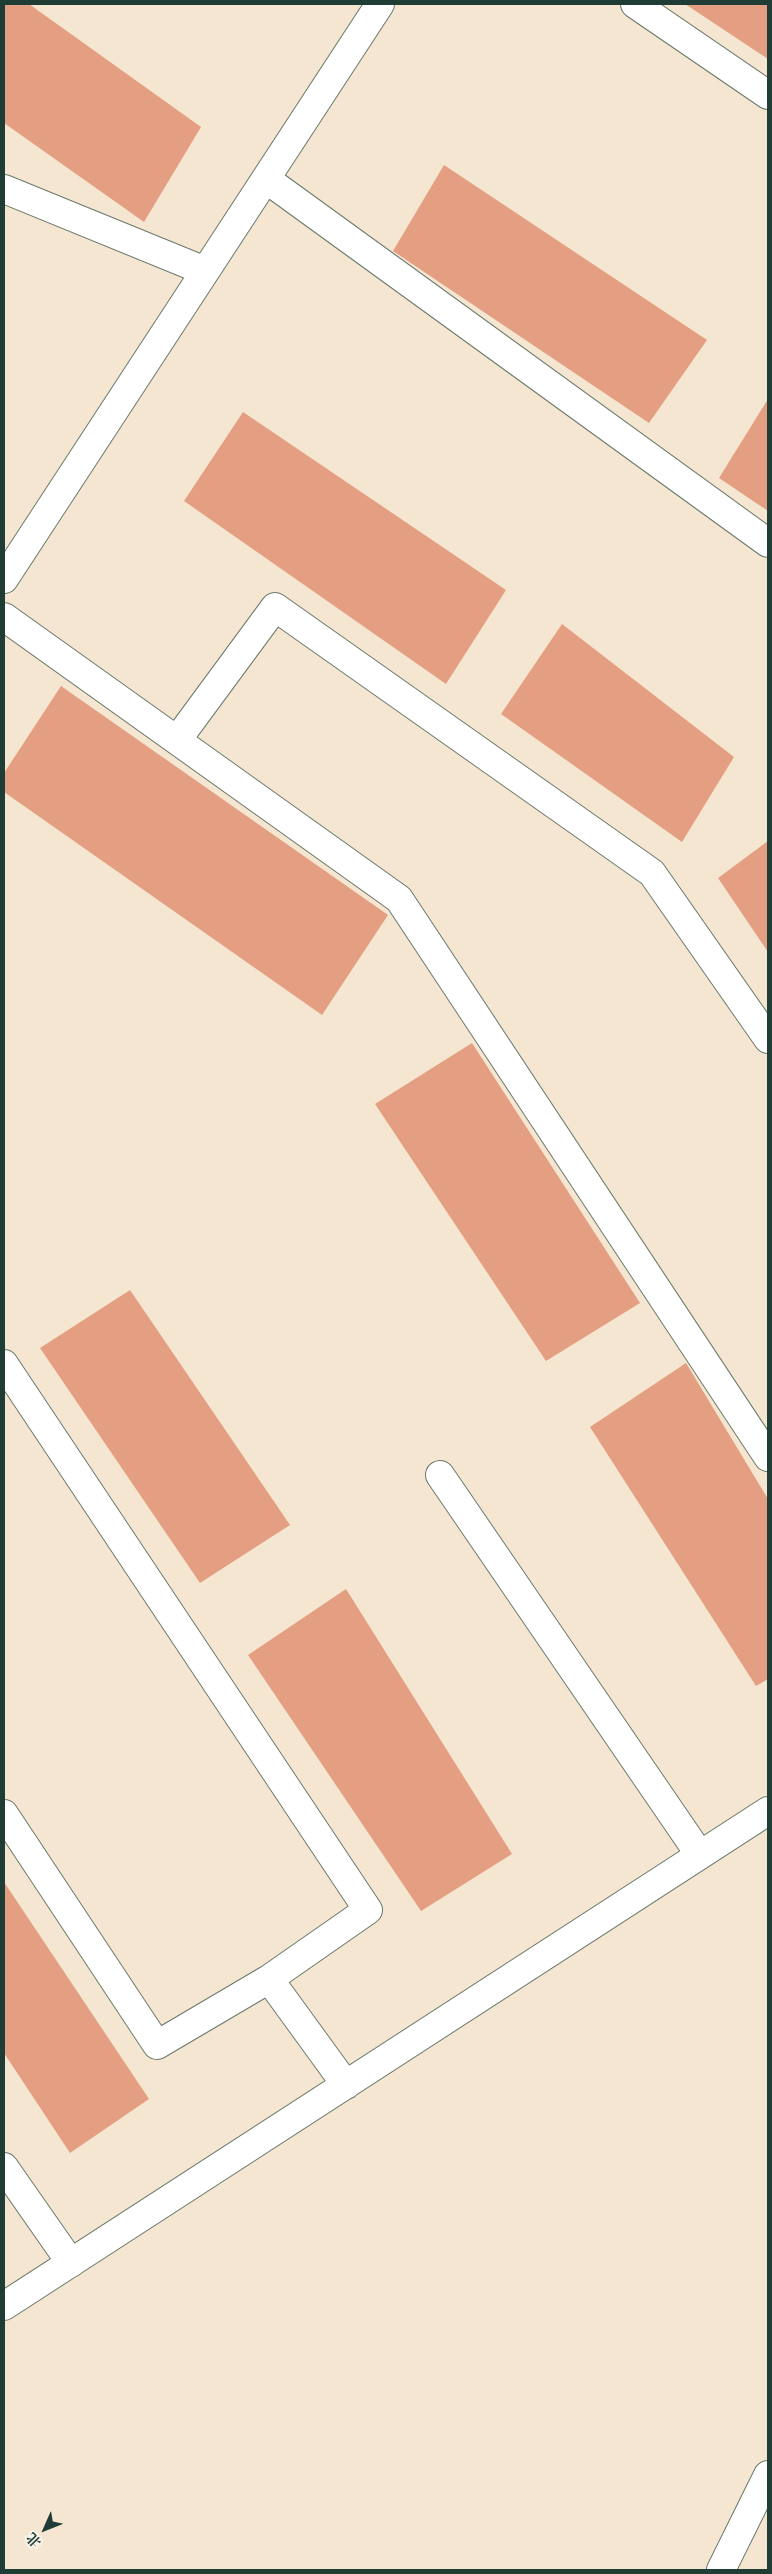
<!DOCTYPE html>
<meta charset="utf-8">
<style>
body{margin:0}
#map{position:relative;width:772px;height:2574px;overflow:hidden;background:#f5e6d1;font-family:"IM FELL Great Primer","Noto Serif SC",serif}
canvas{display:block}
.frame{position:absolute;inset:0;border:5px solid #1f3d34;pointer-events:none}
.north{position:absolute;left:20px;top:2504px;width:50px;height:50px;-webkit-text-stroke:4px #f7f3e8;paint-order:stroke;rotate:226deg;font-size:14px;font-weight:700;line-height:20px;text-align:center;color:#1f3d34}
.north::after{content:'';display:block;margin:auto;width:18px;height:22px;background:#1f3d34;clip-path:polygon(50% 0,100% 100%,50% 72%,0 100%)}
</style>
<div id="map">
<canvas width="772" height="2574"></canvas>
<div class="frame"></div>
<div class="north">北</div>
</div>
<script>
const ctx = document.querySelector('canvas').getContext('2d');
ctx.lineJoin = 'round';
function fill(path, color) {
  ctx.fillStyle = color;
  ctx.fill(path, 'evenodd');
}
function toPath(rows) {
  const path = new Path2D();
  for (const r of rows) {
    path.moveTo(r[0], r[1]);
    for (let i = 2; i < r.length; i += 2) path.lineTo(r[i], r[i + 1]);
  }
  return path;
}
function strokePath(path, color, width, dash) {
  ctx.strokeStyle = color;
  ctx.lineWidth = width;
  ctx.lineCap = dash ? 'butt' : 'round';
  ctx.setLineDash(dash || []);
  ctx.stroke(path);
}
const building = toPath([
 [4,4,29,4,201,127,144,222,4,123],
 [685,4,768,4,768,59],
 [444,165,707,340,649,423,393,251],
 [768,399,768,511,719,478],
 [243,412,506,590,446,684,184,501],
 [562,624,734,757,682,842,501,714],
 [61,686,388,915,322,1015,4,792,4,773],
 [768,841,768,952,718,878],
 [472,1043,640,1303,546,1361,375,1104],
 [130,1290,290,1525,200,1583,40,1348],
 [686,1363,768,1499,768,1679,756,1686,590,1427],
 [346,1589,512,1854,421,1911,248,1655],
 [4,1882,149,2099,70,2153,4,2053]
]);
const minor = toPath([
 [635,4,768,95],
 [266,179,768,543],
 [4,189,205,271],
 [4,579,380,4],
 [4,617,399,899,768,1457],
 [177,740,275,607,652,873,768,1039],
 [4,1364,368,1910,269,1979],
 [440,1475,700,1855],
 [4,1814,157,2045,269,1979,346,2085],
 [4,2167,71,2263],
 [4,2306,768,1811],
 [721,2570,768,2475]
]);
fill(building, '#e49f82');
strokePath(minor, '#6a786b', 30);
strokePath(minor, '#fff', 28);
</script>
